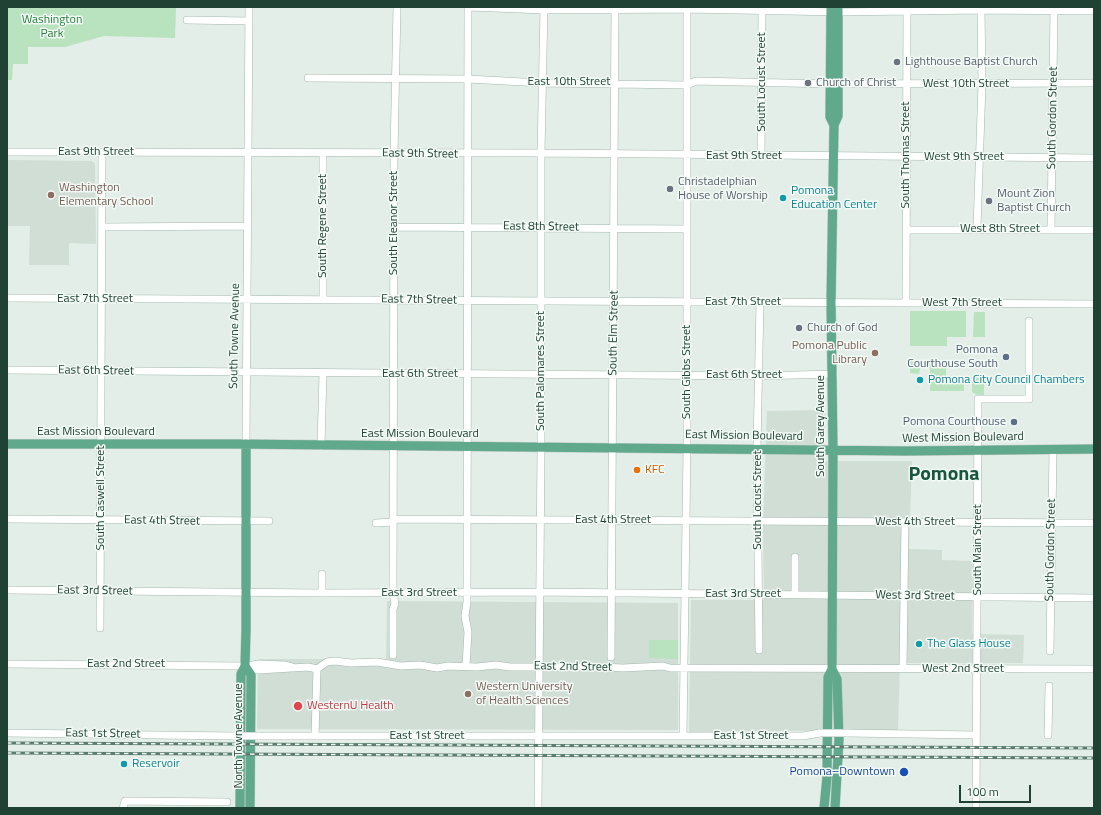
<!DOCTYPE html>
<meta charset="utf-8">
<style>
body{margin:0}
#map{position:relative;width:1101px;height:815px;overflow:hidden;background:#e2eee7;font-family:"Titillium Web",sans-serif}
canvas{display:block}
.frame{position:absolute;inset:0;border:8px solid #204234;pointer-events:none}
.scale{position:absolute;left:959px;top:785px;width:72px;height:18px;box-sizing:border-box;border:2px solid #204234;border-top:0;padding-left:5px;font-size:12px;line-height:14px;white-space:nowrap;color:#204234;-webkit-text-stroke:3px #f3faf6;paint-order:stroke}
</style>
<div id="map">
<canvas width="1101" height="815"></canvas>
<div class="frame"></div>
<div class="scale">100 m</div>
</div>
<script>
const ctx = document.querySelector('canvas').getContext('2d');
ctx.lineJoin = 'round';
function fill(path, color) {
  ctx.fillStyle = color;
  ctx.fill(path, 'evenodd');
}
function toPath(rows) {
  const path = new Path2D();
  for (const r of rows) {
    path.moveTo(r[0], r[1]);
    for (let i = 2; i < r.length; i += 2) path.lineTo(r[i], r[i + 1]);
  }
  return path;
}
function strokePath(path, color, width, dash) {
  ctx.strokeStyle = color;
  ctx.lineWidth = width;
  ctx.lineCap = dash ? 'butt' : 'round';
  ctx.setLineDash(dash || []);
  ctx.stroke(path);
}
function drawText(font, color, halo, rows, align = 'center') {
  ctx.font = font + ' "Titillium Web",sans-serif';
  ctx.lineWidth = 3;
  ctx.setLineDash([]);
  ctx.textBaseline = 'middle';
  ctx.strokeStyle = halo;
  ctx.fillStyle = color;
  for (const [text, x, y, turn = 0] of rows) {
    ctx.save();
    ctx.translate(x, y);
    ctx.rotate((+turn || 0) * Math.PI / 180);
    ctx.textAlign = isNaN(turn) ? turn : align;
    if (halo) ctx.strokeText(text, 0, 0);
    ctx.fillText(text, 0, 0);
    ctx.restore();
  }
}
const built = toPath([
 [7,160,91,161,95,163,96,244,69,243,69,265,29,265,30,226,7,226],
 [825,410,825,461,912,461,909,549,942,550,942,560,973,561,972,634,1024,635,1023,663,900,663,898,730,689,732,691,600,764,600,763,525,767,411],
 [387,601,678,603,678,730,257,729,258,659,386,659]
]);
const green = toPath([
 [7,7,176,7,175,38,104,36,65,47,28,47,28,64,13,64,12,80,7,80],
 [910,311,966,311,966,337,947,337,947,346,910,346],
 [974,312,985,312,985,337,973,337],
 [910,360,946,361,946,378,964,378,964,391,930,391,930,368,920,368,919,374,910,373],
 [984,377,984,398,972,392,972,378],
 [649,640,678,640,678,659,649,658]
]);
const minor = toPath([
 [470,7,544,10,687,9,838,12,981,10,1094,11],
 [187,20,249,21],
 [308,78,468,79,542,83,687,85,696,81,831,84],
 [837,84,1094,83],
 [7,152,541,153,1094,158],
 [761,155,762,10],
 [103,227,248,226],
 [395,227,687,229],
 [977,228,982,84,981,7],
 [1051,229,1054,7],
 [906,230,1094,230],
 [7,298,1094,304],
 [323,299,323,153],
 [906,303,907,7],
 [7,370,758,376,833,374],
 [246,444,249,7],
 [321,446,323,373],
 [7,519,269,521],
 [393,519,1094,523],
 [376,523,393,522],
 [7,590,322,593,539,592,1094,598],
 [322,593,322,574],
 [795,594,795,557],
 [100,628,102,152],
 [759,650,757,448,760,303],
 [1050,651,1053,449],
 [393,655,393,609,395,604,393,593,394,153,397,7],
 [611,657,615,9],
 [7,664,245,666,259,664,284,665,292,667],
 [466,666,468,632,465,616,467,602,468,7],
 [248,667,259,670,308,667,317,669],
 [317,669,327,662,335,661,351,663,377,662,401,666,420,665,437,668,448,666,477,667,496,665,510,667,600,667,623,668,663,666,670,668,1094,669],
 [903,669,905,522],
 [7,733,234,736],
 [847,733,976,735],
 [1048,735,1049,686],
 [258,736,803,736,820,733],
 [315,736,317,669],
 [683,736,687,448,687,7],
 [123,808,125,801,227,802],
 [538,808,541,448,541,153,544,7],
 [976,808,978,399,1029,399,1029,321]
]);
const major = toPath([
 [831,7,830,117,834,125],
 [7,444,237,444,906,451,1094,449],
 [245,666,251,675,250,808],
 [240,808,241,674,245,666,246,630,246,444],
 [824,808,827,777,828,677,832,669],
 [835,808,839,739,837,679,832,669,833,450,831,302,834,125,838,116,838,7]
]);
const rail = toPath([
 [7,743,1094,748],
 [7,753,1094,758]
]);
const minorBridge = toPath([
 [820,733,847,733],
 [234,736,258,736]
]);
const markers = [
 [897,62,4,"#6b7280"],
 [808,83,4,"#6b7280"],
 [670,189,4,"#6b7280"],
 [51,195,4,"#8d6e63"],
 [783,198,4,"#0f9aa8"],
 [989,201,4,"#6b7280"],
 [799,328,4,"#6b7280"],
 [875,353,4,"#8d6e63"],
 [1006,357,4,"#5c6f8a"],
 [920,380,4,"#0f9aa8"],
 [1014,422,4,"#5c6f8a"],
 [637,470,4,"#e8710a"],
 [919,644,4,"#0f9aa8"],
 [468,694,4,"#8d6e63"],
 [298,706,5,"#e0444e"],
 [124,764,4,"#0f9aa8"],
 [904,772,5,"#1a4fb4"]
];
const parkNames = [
 ["Washington",52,20],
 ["Park",52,34]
];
const worshipNames = [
 ["Lighthouse Baptist Church",905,62],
 ["Church of Christ",816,83],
 ["Christadelphian",678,182],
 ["House of Worship",678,196],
 ["Mount Zion",997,194],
 ["Baptist Church",997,208],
 ["Church of God",807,328]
];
const streetNames = [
 ["East 10th Street",569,82],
 ["South Locust Street",762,82,-90],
 ["West 10th Street",966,84],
 ["South Gordon Street",1053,118,-89],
 ["East 9th Street",96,152],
 ["East 9th Street",420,154,1],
 ["South Thomas Street",906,155,-90],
 ["East 9th Street",744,156],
 ["West 9th Street",964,157],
 ["South Eleanor Street",394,223,-90],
 ["South Regene Street",323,226,-90],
 ["East 8th Street",541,227,1],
 ["West 8th Street",1000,229],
 ["East 7th Street",95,299],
 ["East 7th Street",419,300,1],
 ["East 7th Street",743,302],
 ["West 7th Street",962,303],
 ["South Elm Street",614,333,-89],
 ["South Towne Avenue",235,336,-89],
 ["East 6th Street",96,371,1],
 ["South Palomares Street",541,371,-90],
 ["South Gibbs Street",687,372,-90],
 ["East 6th Street",420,374],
 ["East 6th Street",744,375],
 ["South Garey Avenue",821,426,-90],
 ["East Mission Boulevard",96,432],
 ["East Mission Boulevard",420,434],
 ["East Mission Boulevard",744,436,1],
 ["West Mission Boulevard",963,438,-1],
 ["South Caswell Street",101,498,-90],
 ["South Locust Street",758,500,-90],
 ["East 4th Street",613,520],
 ["East 4th Street",162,521,1],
 ["West 4th Street",915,522],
 ["South Main Street",978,550,-90],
 ["South Gordon Street",1051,550,-89],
 ["East 3rd Street",95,591,1],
 ["East 3rd Street",419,593],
 ["East 3rd Street",743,594],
 ["West 3rd Street",915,596,1],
 ["East 2nd Street",126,664],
 ["East 2nd Street",573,667,1],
 ["West 2nd Street",963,669],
 ["East 1st Street",103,734,1],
 ["North Towne Avenue",239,736,-90],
 ["East 1st Street",427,736],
 ["East 1st Street",751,736]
];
const educationNames = [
 ["Washington",59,188],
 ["Elementary School",59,202],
 ["Pomona Public",867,346,"right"],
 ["Library",867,360,"right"],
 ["Western University",476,687],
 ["of Health Sciences",476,701]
];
const cultureNames = [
 ["Pomona",791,191],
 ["Education Center",791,205],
 ["Pomona City Council Chambers",928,380],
 ["The Glass House",927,644],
 ["Reservoir",132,764]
];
const serviceNames = [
 ["Pomona",998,350],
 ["Courthouse South",998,364],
 ["Pomona Courthouse",1006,422]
];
const foodNames = [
 ["KFC",645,470]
];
const healthNames = [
 ["WesternU Health",307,706]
];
const transitNames = [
 ["Pomona–Downtown",895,772]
];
const townNames = [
 ["Pomona",944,475]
];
fill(built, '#d0ded6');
fill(green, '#b9e2be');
strokePath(minor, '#a4b7ae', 8);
strokePath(major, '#c1cac6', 10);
strokePath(minor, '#fff', 7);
strokePath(major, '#61a98d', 9);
strokePath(rail, '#5a7d6f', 3);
strokePath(rail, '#f3faf6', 1.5, [4.5]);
strokePath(minorBridge, '#a4b7ae', 8, []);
strokePath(minorBridge, '#fff', 7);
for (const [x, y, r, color] of markers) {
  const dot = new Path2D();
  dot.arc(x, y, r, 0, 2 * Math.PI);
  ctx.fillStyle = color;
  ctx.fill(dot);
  strokePath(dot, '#f3faf6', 1.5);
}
drawText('12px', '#257e3c', '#f3faf6', parkNames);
drawText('12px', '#5b616d', '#f3faf6', worshipNames, 'left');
drawText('12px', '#204234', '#f3faf6', streetNames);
drawText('12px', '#785e54', '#f3faf6', educationNames, 'left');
drawText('12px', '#0d838f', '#f3faf6', cultureNames, 'left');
drawText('12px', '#4e5e75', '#f3faf6', serviceNames, 'right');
drawText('12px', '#c56008', '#f3faf6', foodNames, 'left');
drawText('12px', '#be3a42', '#f3faf6', healthNames, 'left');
drawText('12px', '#164399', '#f3faf6', transitNames, 'right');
drawText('bold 20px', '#19563f', '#f3faf6', townNames);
</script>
